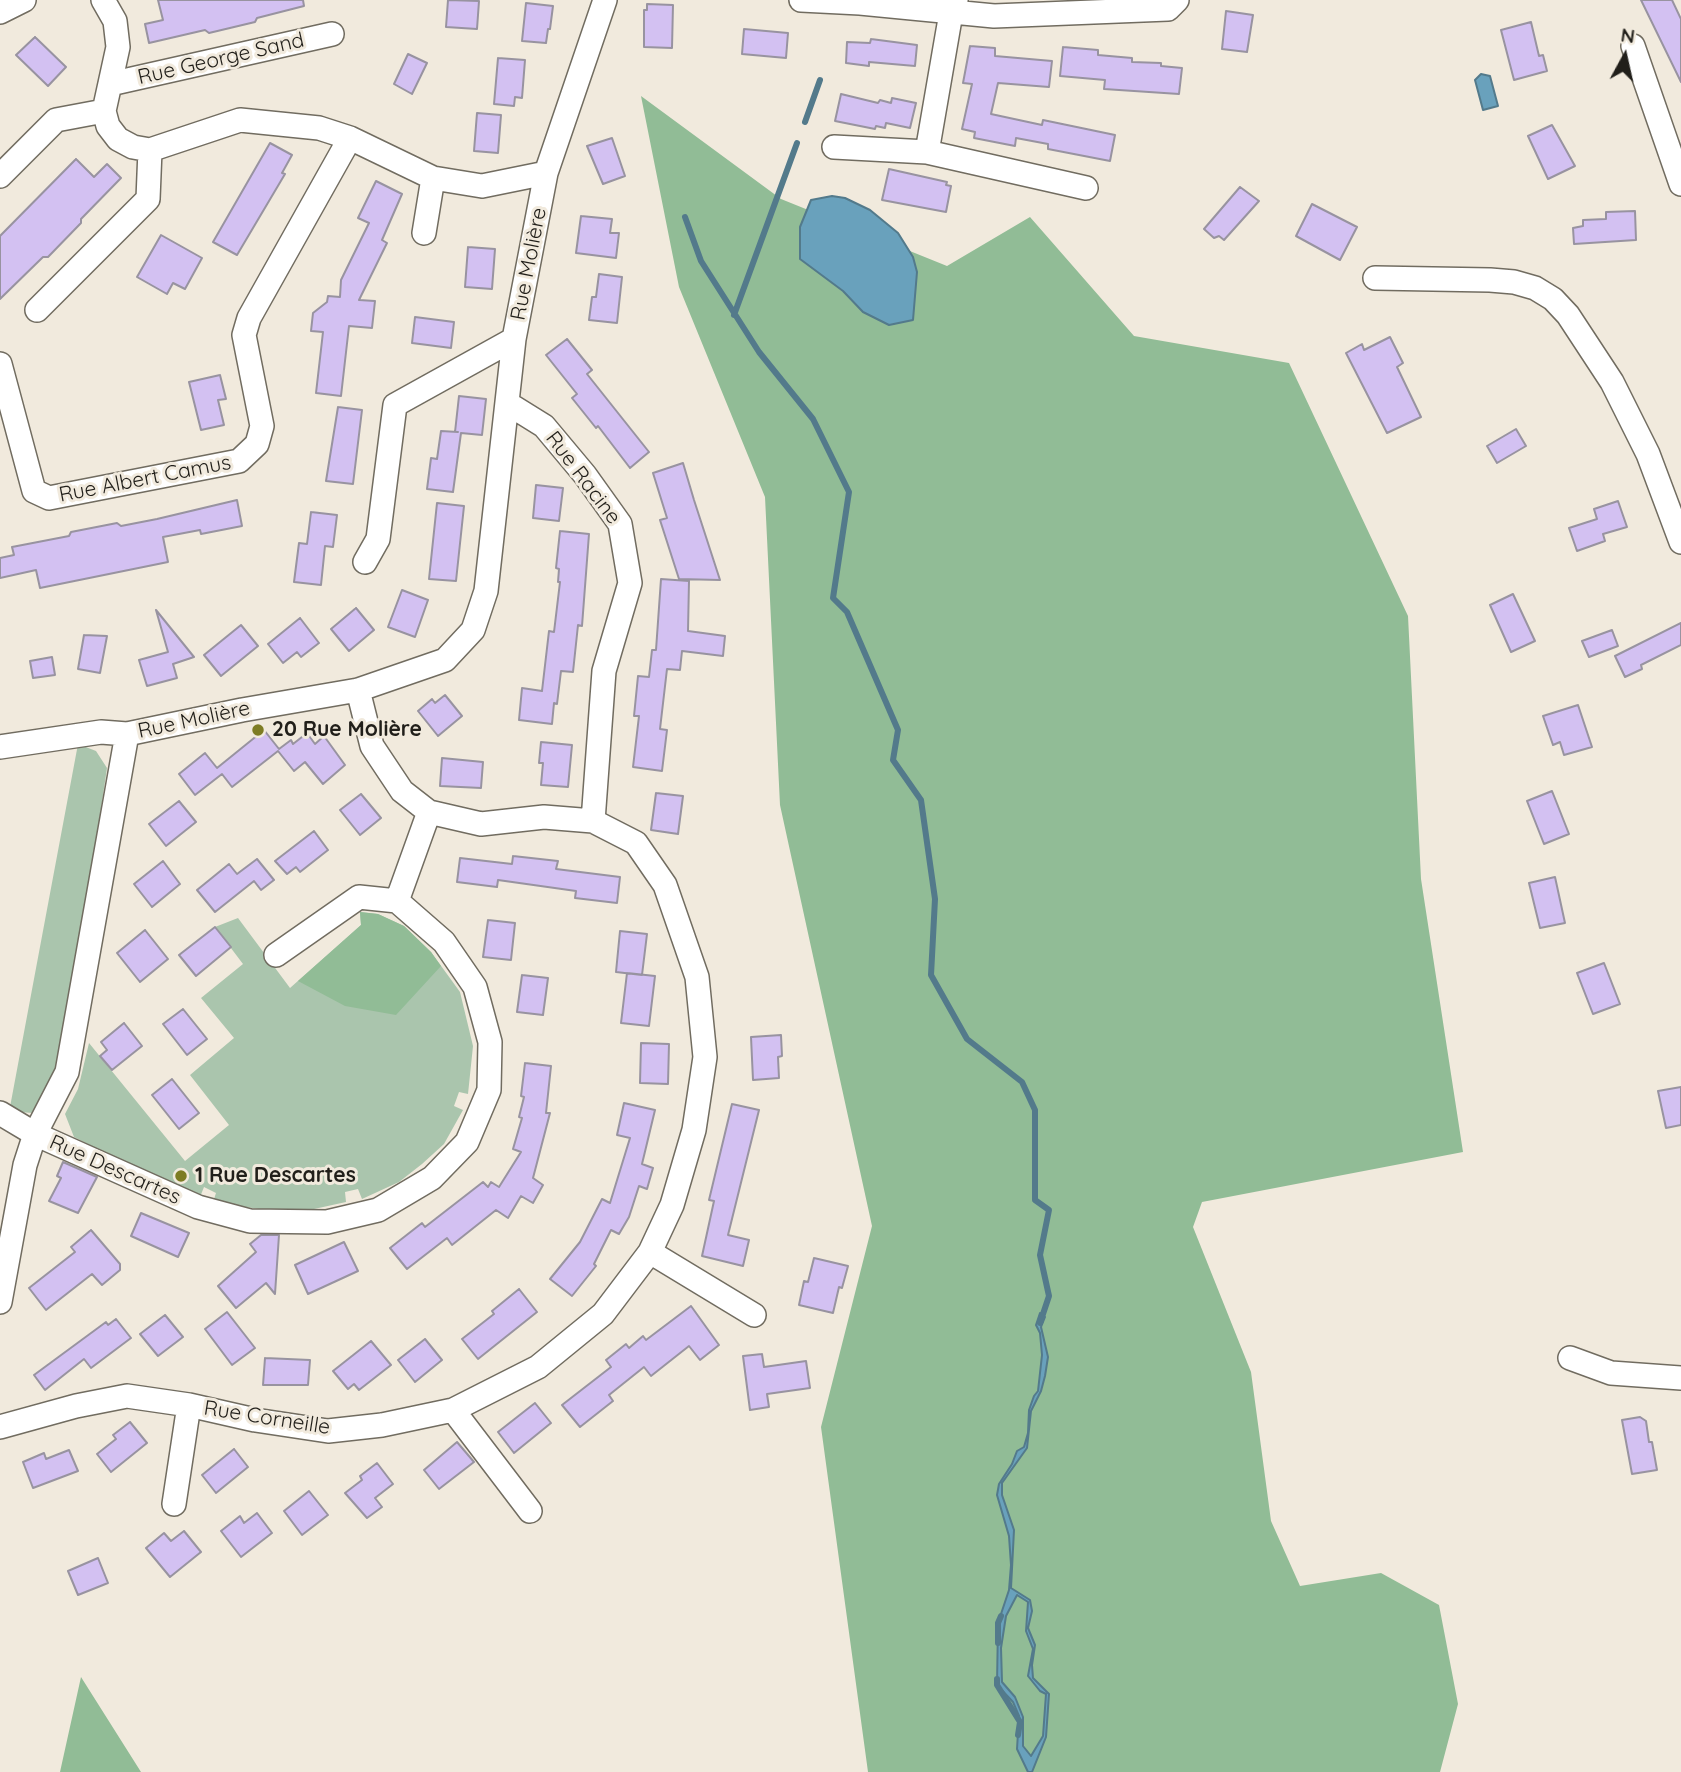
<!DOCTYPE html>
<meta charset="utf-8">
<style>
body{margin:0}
#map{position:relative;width:1681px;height:1772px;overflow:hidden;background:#f1eadd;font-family:Quicksand,sans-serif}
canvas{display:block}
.north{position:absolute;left:1590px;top:21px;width:70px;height:70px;-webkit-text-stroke:5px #f1eadd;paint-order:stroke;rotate:8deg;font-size:19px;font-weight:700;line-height:28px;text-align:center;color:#211f1a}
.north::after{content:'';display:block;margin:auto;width:24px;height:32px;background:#211f1a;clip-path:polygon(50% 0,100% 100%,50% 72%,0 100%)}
</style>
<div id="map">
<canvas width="1681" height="1772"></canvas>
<div class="north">N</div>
</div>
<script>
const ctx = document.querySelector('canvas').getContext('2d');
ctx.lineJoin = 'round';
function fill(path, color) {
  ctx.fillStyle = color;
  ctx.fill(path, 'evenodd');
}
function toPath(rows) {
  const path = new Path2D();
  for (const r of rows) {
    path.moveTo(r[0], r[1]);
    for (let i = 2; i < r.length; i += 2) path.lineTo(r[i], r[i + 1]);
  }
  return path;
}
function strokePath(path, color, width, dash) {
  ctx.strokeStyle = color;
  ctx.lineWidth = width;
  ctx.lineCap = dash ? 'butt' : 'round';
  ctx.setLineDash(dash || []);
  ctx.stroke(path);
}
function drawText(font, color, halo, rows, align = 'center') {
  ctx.font = font + ' Quicksand,sans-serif';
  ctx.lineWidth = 6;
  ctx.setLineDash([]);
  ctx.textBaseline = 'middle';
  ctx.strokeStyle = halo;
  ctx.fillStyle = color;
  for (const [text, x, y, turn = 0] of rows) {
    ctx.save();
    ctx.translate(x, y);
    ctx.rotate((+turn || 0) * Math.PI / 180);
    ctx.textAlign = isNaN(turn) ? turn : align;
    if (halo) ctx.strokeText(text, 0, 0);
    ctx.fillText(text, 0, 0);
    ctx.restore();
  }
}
const green = toPath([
 [78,744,96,751,107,768,90,883,59,1064,33,1113,19,1112,10,1107],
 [360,912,378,914,404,926,431,952,460,992,473,1046,468,1094,459,1092,454,1106,463,1110,444,1144,422,1164,399,1182,362,1199,358,1189,345,1192,346,1202,314,1209,259,1209,213,1202,216,1193,204,1187,200,1197,173,1187,74,1137,65,1114,78,1089,89,1043,185,1161,229,1125,190,1075,234,1038,201,998,243,964,215,927,238,918,290,988,361,925]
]);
const forest = toPath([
 [641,96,781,199,947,266,1030,217,1134,336,1289,363,1408,616,1421,879,1463,1152,1202,1202,1193,1227,1251,1372,1271,1521,1300,1586,1381,1573,1439,1605,1458,1704,1440,1772,868,1772,821,1427,872,1226,780,805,765,497,679,287],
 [360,912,378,914,404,926,431,952,441,966,396,1015,345,1006,298,981,361,925],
 [81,1677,141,1772,60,1772]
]);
const water = toPath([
 [1481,74,1490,76,1498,106,1483,110,1475,80,1481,74],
 [832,196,845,198,870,210,898,233,913,257,917,272,913,320,889,325,863,312,843,291,800,259,800,227,811,200,832,196],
 [1040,1313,1045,1317,1041,1327,1048,1357,1045,1376,1041,1391,1031,1411,1027,1448,1002,1483,1002,1495,1014,1530,1011,1588,1030,1600,1032,1611,1028,1628,1035,1645,1032,1665,1033,1678,1049,1694,1046,1737,1032,1772,1028,1772,1017,1749,1019,1716,1013,1702,997,1685,998,1623,1009,1590,1011,1565,1009,1536,997,1495,999,1484,1012,1464,1017,1451,1024,1447,1028,1433,1029,1410,1034,1396,1038,1391,1042,1355,1040,1333,1036,1325,1040,1313],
 [1017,1595,1028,1602,1026,1631,1033,1649,1028,1676,1040,1691,1046,1694,1043,1736,1031,1756,1023,1746,1023,1717,1015,1697,1002,1682,1001,1648,1006,1616,1017,1595]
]);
const stream = toPath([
 [805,122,820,80],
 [685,217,701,261,759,352,813,419,849,492,833,598,847,612,898,730,893,760,921,800,935,899,931,975,967,1039,1022,1082,1035,1110,1035,1200,1049,1210,1040,1255,1049,1296,1040,1323],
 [734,315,797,143],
 [998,1643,998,1623,1001,1616],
 [997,1679,997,1685,1020,1722,1018,1735]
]);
const building = toPath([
 [158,0,303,0,304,6,257,18,255,22,209,33,205,30,149,43,145,24,163,20,158,0],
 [448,0,479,1,477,29,446,27,448,0],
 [1641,0,1672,0,1681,19,1681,82,1641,0],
 [526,3,553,6,550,29,548,29,546,43,522,41,526,3],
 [647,4,673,5,672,48,644,47,644,10,647,10,647,4],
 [1226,11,1253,15,1247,52,1222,49,1226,11],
 [1531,22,1539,56,1543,55,1547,71,1514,80,1501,30,1531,22],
 [744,29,788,33,786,58,742,54,744,29],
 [35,37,66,67,48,86,16,55,35,37],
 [871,39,917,45,915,66,869,62,869,66,846,63,847,42,870,43,871,39],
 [970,46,995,48,995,56,1052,61,1049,87,998,83,991,114,1042,125,1043,120,1115,135,1110,161,1048,149,1048,144,1016,138,1015,146,974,138,975,132,962,129,972,84,963,83,970,46],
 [1063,47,1098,50,1098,55,1132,58,1132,62,1161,63,1161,66,1182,68,1179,94,1104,89,1105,80,1060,76,1063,47],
 [408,54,427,63,412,94,394,84,408,54],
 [498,58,525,60,522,98,515,97,514,106,494,104,498,58],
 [841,94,878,103,880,100,891,103,892,98,916,103,910,128,886,123,885,128,876,126,875,129,835,121,841,94],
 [477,113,501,115,498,153,474,151,477,113],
 [1552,125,1575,166,1548,179,1528,136,1552,125],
 [612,138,625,176,603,184,587,146,612,138],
 [270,143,292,155,282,173,285,174,237,255,213,242,270,143],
 [76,159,94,177,107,164,121,178,81,219,81,223,48,257,43,257,0,299,0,236,76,159],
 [889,169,947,182,946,185,951,186,946,212,882,200,889,169],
 [376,181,402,194,382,240,387,243,359,300,375,301,372,328,349,326,341,396,316,393,323,332,311,331,313,313,327,302,328,296,340,297,341,280,369,223,358,218,376,181],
 [1240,187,1259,201,1224,240,1219,236,1214,238,1204,229,1240,187],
 [1312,204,1357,227,1340,260,1296,236,1312,204],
 [1635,211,1636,240,1574,244,1573,228,1583,226,1583,220,1606,219,1606,212,1635,211],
 [581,216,612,219,610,233,619,233,616,258,576,253,581,216],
 [161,235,202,258,185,289,173,283,167,294,137,277,161,235],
 [468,247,495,249,492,289,465,287,468,247],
 [599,274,622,277,617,323,589,320,592,297,596,297,599,274],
 [415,317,454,322,451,348,412,343,415,317],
 [1390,337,1403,363,1397,367,1421,417,1387,433,1346,353,1362,344,1364,350,1390,337],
 [567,339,592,370,587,374,649,452,630,468,598,426,596,428,572,398,577,394,546,355,567,339],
 [220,375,226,399,218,400,224,425,201,430,189,382,220,375],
 [459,396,486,399,482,435,461,433,453,492,427,489,431,458,437,459,441,431,458,432,455,432,459,396],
 [338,407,362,410,353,484,326,481,338,407],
 [1516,429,1526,446,1497,463,1487,446,1516,429],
 [683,463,694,500,720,580,679,579,660,520,667,518,653,473,683,463],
 [536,485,563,488,559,521,533,518,536,485],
 [237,500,242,526,201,534,200,530,163,537,168,562,40,588,36,570,0,578,0,558,14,555,12,547,69,536,71,532,117,523,121,526,157,519,237,500],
 [1618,501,1627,527,1603,534,1605,541,1577,551,1569,528,1597,519,1594,509,1618,501],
 [437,503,464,506,456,581,429,579,437,503],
 [311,512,337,515,333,547,325,546,321,585,294,582,299,543,307,544,311,512],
 [560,531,589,534,582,626,578,625,573,672,561,671,557,704,554,703,552,724,519,720,522,688,542,691,549,631,554,632,560,582,558,582,559,569,556,568,560,531],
 [661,579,689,581,688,631,725,636,723,656,682,651,680,670,667,669,660,729,667,730,662,771,633,767,639,716,634,716,638,676,649,677,652,650,656,650,661,579],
 [402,590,428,600,415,637,388,627,402,590],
 [1513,594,1535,641,1511,652,1490,605,1513,594],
 [356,608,374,630,349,651,331,629,356,608],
 [156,610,194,657,173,664,177,678,147,686,139,660,168,652,156,610],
 [300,618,319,643,301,657,297,652,283,663,268,644,300,618],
 [1681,623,1681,645,1641,665,1642,669,1625,677,1615,656,1681,623],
 [241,625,258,646,221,676,204,655,241,625],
 [1612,630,1618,646,1589,657,1582,641,1612,630],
 [84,635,107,636,100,673,78,669,84,635],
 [52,657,55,675,33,678,30,661,52,657],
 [445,695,462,716,438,736,418,711,432,699,435,703,445,695],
 [1578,705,1592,747,1564,755,1560,742,1553,745,1543,716,1578,705],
 [264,730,279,749,291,740,293,744,307,733,315,744,324,736,345,765,323,784,305,762,294,771,278,751,232,787,222,774,195,795,179,774,205,753,217,768,264,730],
 [541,742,572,745,568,787,541,785,543,763,539,763,541,742],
 [442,758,483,762,481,788,440,786,442,758],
 [1552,791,1569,834,1544,844,1527,801,1552,791],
 [656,793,683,796,678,834,651,830,656,793],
 [361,794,381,818,360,835,340,810,361,794],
 [179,801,196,822,166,846,149,824,179,801],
 [314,831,328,850,300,872,296,867,287,874,275,861,314,831],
 [513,856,558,861,556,869,620,877,617,903,575,898,576,891,498,880,497,887,457,882,460,858,512,864,513,856],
 [257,859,274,880,261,890,254,881,215,912,197,890,229,864,237,874,257,859],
 [163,861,180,884,152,907,134,884,163,861],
 [1555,877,1565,923,1540,928,1529,883,1555,877],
 [488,920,515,923,511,960,483,957,488,920],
 [215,927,231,947,196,976,179,955,215,927],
 [145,930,168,959,140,982,117,953,145,930],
 [620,931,647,934,642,975,616,972,620,931],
 [1604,963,1620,1004,1593,1014,1577,973,1604,963],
 [627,973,655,976,649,1026,621,1023,627,973],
 [522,975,548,978,543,1015,517,1012,522,975],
 [183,1009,207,1039,187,1055,163,1024,183,1009],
 [124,1023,142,1046,112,1070,100,1056,107,1050,101,1042,124,1023],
 [781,1035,782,1056,778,1057,779,1078,753,1080,751,1037,781,1035],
 [641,1043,669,1044,668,1084,640,1083,641,1043],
 [525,1063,551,1066,546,1113,550,1113,533,1178,543,1185,533,1203,521,1196,508,1218,496,1210,452,1245,447,1238,407,1269,390,1248,422,1223,425,1227,483,1182,488,1187,491,1182,499,1187,521,1152,513,1149,522,1118,519,1117,524,1097,521,1096,525,1063],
 [172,1079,199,1113,179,1129,152,1095,172,1079],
 [1681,1087,1681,1125,1666,1128,1658,1091,1681,1087],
 [624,1103,655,1110,642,1164,653,1168,647,1189,639,1186,629,1217,619,1234,611,1230,594,1264,596,1266,572,1296,550,1279,580,1242,602,1199,610,1203,630,1138,617,1135,624,1103],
 [732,1104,759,1110,728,1235,749,1240,743,1266,702,1256,714,1201,709,1200,732,1104],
 [63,1162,97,1177,78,1213,49,1201,61,1178,57,1176,63,1162],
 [141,1213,189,1233,178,1257,131,1236,141,1213],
 [91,1230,120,1264,120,1270,102,1285,92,1274,46,1310,29,1288,75,1252,71,1247,91,1230],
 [261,1235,279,1235,275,1294,266,1283,236,1308,218,1286,256,1252,250,1244,261,1235],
 [344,1242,358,1271,308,1294,295,1265,344,1242],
 [814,1258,848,1266,842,1288,839,1287,833,1313,799,1305,804,1281,808,1282,814,1258],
 [519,1289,537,1312,478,1359,462,1339,494,1314,492,1311,519,1289],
 [691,1306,719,1345,700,1360,689,1346,651,1376,644,1367,609,1395,613,1401,580,1427,562,1405,611,1367,606,1360,626,1344,629,1348,643,1336,646,1340,691,1306],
 [227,1312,255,1348,232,1365,205,1329,227,1312],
 [165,1315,183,1337,158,1356,140,1334,165,1315],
 [116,1319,131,1338,91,1368,84,1359,45,1390,34,1375,106,1322,108,1325,116,1319],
 [425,1339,442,1360,415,1382,398,1360,425,1339],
 [371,1341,391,1365,359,1390,354,1384,348,1389,333,1371,371,1341],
 [762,1354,764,1367,806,1361,810,1388,767,1394,769,1407,750,1410,743,1356,762,1354],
 [265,1358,310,1360,308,1385,263,1385,265,1358],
 [535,1403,551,1423,514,1453,498,1432,535,1403],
 [1640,1417,1646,1421,1649,1442,1652,1442,1657,1470,1632,1474,1622,1420,1640,1417],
 [130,1422,147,1443,111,1472,97,1454,116,1439,113,1435,130,1422],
 [457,1442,474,1462,439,1489,424,1470,457,1442],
 [234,1449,248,1467,216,1493,202,1475,234,1449],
 [69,1450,78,1471,33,1488,23,1462,44,1453,46,1459,69,1450],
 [377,1463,393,1484,375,1498,382,1507,367,1518,345,1493,362,1480,360,1476,377,1463],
 [309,1491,328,1515,302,1535,284,1511,309,1491],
 [257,1513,272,1533,241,1557,221,1531,240,1516,244,1523,257,1513],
 [184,1531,201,1552,170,1577,146,1548,164,1533,171,1541,184,1531],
 [98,1558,108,1583,78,1595,68,1571,98,1558]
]);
const minor = toPath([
 [103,0,115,21,118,47,104,111,108,126,118,139,133,147,150,150,240,120,319,128,350,138,433,178],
 [801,0,860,3,994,16,1168,9,1177,0],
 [0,12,24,0],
 [1633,46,1681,184],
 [110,84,332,34],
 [834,147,927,152,1086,188],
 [927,152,951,13,956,1],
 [0,176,56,120,104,111],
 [424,233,433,178,482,186,546,173],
 [1375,278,1490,280,1514,282,1535,288,1553,299,1568,315,1612,382,1648,454,1681,542],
 [37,310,148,199,150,150],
 [0,364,34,491,49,498,239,461,257,444,262,426,244,335,249,318,350,138],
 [507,403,544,426,585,475,620,524,630,583,604,671,593,821],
 [365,562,378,539,395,405,514,339],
 [0,747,101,732,127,734,242,710,358,690,445,660,473,630,486,591,514,339,546,173,605,0],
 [276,955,359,897,397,901],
 [0,1113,35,1134,198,1207,250,1221,327,1222,378,1210,432,1178,467,1142,489,1090,490,1042,475,987,444,942,397,901,429,812],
 [650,1252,754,1315],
 [0,1302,25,1165,35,1134,67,1072,127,734],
 [1570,1358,1611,1373,1681,1378],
 [453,1410,530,1511],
 [0,1427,76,1406,127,1396,189,1405,255,1420,328,1431,382,1425,453,1410,538,1367,603,1314,650,1252,672,1205,694,1130,705,1057,697,977,665,885,636,843,593,821,544,817,481,824,429,812,402,791,372,746,358,690],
 [174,1504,189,1405]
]);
const markers = [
 [258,730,7,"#7d7c23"],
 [181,1176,7,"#7d7c23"]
];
const streetNames = [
 ["Rue George Sand",221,59,-13],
 ["Rue Molière",529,264,-79],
 ["Rue Racine",583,478,53],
 ["Rue Albert Camus",145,479,-11],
 ["Rue Molière",194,720,-12],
 ["Rue Descartes",115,1170,24],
 ["Rue Corneille",267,1418,9]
];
const poiNames = [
 ["20 Rue Molière",272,730],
 ["1 Rue Descartes",195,1176]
];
fill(green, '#aac5ad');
fill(forest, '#91bc96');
fill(water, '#69a1bc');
strokePath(water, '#537a8b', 2);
strokePath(stream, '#537a8b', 6);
fill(building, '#d3c1f2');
strokePath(building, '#9893a0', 2);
strokePath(minor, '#716c60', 26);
strokePath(minor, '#fff', 23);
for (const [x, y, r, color] of markers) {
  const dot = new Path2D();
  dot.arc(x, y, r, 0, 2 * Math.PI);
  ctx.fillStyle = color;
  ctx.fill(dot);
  strokePath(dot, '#f1eadd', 2.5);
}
drawText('21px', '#211f1a', '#f1eadd', streetNames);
drawText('bold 21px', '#211f1a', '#f1eadd', poiNames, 'left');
</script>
